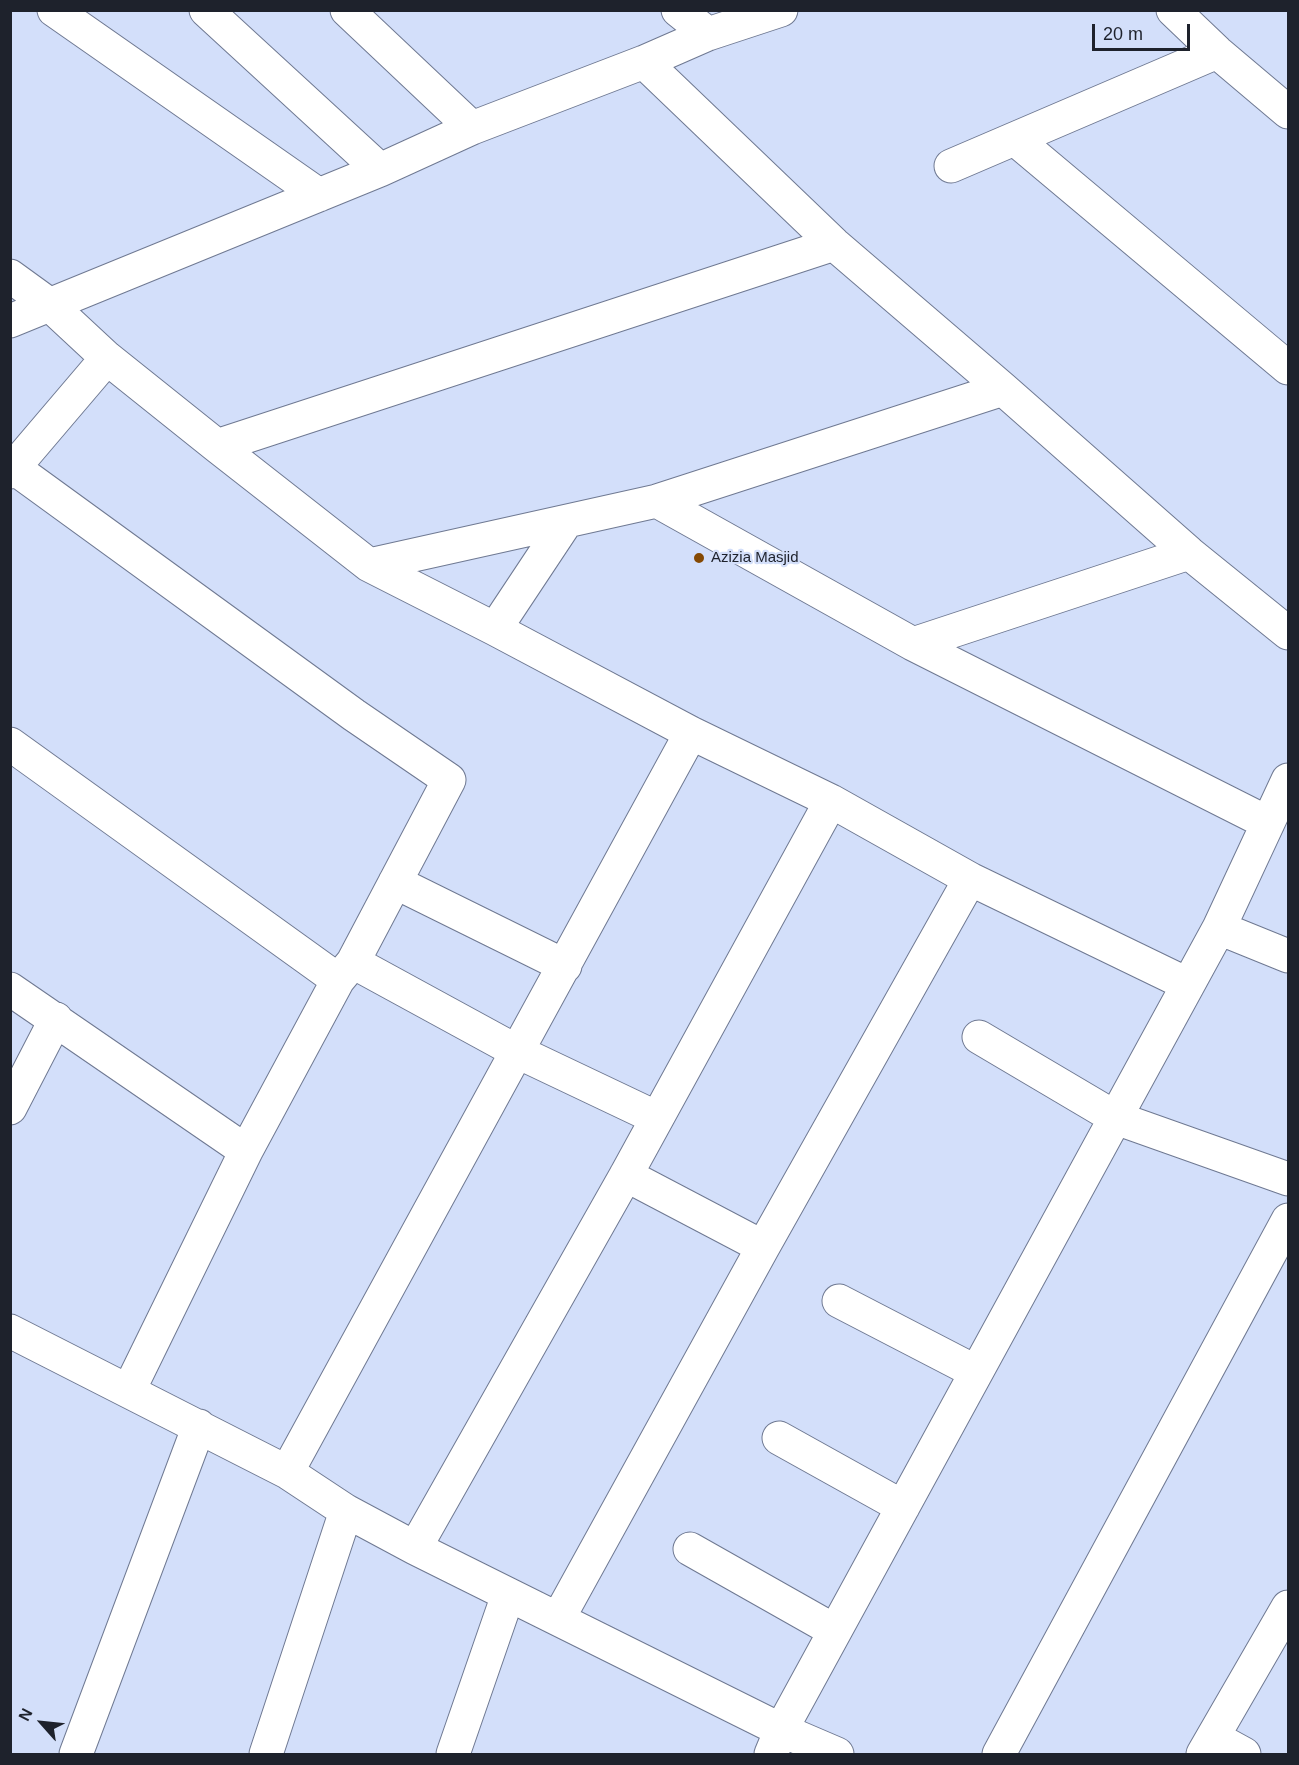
<!DOCTYPE html>
<style>
body{margin:0}
#map{position:relative;width:1299px;height:1765px;overflow:hidden;background:#d3dffa;font-family:Arial,sans-serif}
canvas{display:block}
.frame{position:absolute;inset:0;border:12px solid #1e222c;pointer-events:none}
.north{position:absolute;left:12px;top:1693px;width:60px;height:60px;-webkit-text-stroke:4px #d3dffa;paint-order:stroke;rotate:297deg;font-size:16px;font-weight:700;line-height:24px;text-align:center;color:#1e222c}
.north::after{content:'';display:block;margin:auto;width:21px;height:27px;background:#1e222c;clip-path:polygon(50% 0,100% 100%,50% 72%,0 100%)}
.scale{position:absolute;left:1092px;top:24px;width:98px;height:27px;box-sizing:border-box;border:3px solid #1e222c;border-top:0;padding-left:8px;font-size:18px;line-height:21px;white-space:nowrap;color:#1e222c;-webkit-text-stroke:4px #d3dffa;paint-order:stroke}
</style>
<div id="map">
<canvas width="1299" height="1765"></canvas>
<div class="frame"></div>
<div class="north">N</div>
<div class="scale">20 m</div>
</div>
<script>
const ctx = document.querySelector('canvas').getContext('2d');
ctx.lineJoin = 'round';
function toPath(rows) {
  const path = new Path2D();
  for (const r of rows) {
    path.moveTo(r[0], r[1]);
    for (let i = 2; i < r.length; i += 2) path.lineTo(r[i], r[i + 1]);
  }
  return path;
}
function strokePath(path, color, width, dash) {
  ctx.strokeStyle = color;
  ctx.lineWidth = width;
  ctx.lineCap = dash ? 'butt' : 'round';
  ctx.setLineDash(dash || []);
  ctx.stroke(path);
}
function drawText(font, color, halo, rows, align = 'center') {
  ctx.font = font + ' Arial,sans-serif';
  ctx.lineWidth = 4.5;
  ctx.setLineDash([]);
  ctx.textBaseline = 'middle';
  ctx.strokeStyle = halo;
  ctx.fillStyle = color;
  for (const [text, x, y, turn = 0] of rows) {
    ctx.save();
    ctx.translate(x, y);
    ctx.rotate((+turn || 0) * Math.PI / 180);
    ctx.textAlign = isNaN(turn) ? turn : align;
    if (halo) ctx.strokeText(text, 0, 0);
    ctx.fillText(text, 0, 0);
    ctx.restore();
  }
}
const minor = toPath([
 [54,10,319,195],
 [206,10,380,170],
 [347,10,472,128],
 [678,10,708,34],
 [1173,10,1217,52,1288,112],
 [644,62,834,244,1003,389,1189,553,1288,633],
 [1015,139,1288,368],
 [951,166,1217,52],
 [10,276,50,305,107,358,217,446,369,565,495,629,691,733,831,801,970,879,1187,984],
 [10,321,380,170,472,128,644,62,708,34,781,10],
 [217,446,834,244],
 [10,465,354,715,449,780,353,962,338,980,246,1151,129,1390],
 [10,472,107,358],
 [657,501,913,644,1268,823],
 [369,565,657,501,1003,389],
 [495,629,566,522],
 [913,644,1189,553],
 [10,744,338,980],
 [395,882,565,966],
 [1219,928,1288,956],
 [353,962,518,1052,657,1118],
 [10,989,246,1151],
 [979,1037,1116,1118,1288,1179],
 [10,1108,56,1019],
 [626,1175,763,1247],
 [839,1301,976,1372],
 [10,1331,287,1472,346,1511,415,1548,781,1730,837,1754],
 [779,1438,903,1507],
 [287,1472,691,733],
 [415,1548,626,1175,831,801],
 [690,1549,835,1631],
 [558,1619,763,1247,970,879],
 [1213,1737,1244,1754],
 [76,1754,199,1426],
 [266,1754,346,1511],
 [453,1754,508,1595],
 [771,1754,781,1730,1219,928,1288,780],
 [999,1754,1288,1220],
 [1203,1754,1288,1607]
]);
const markers = [
 [699,558,6,"#854903"]
];
const poiNames = [
 ["Azizia Masjid",711,558]
];
strokePath(minor, '#6f7992', 35);
strokePath(minor, '#fff', 33);
for (const [x, y, r, color] of markers) {
  const dot = new Path2D();
  dot.arc(x, y, r, 0, 2 * Math.PI);
  ctx.fillStyle = color;
  ctx.fill(dot);
  strokePath(dot, '#d3dffa', 2);
}
drawText('15px', '#1e222c', '#d3dffa', poiNames, 'left');
</script>
